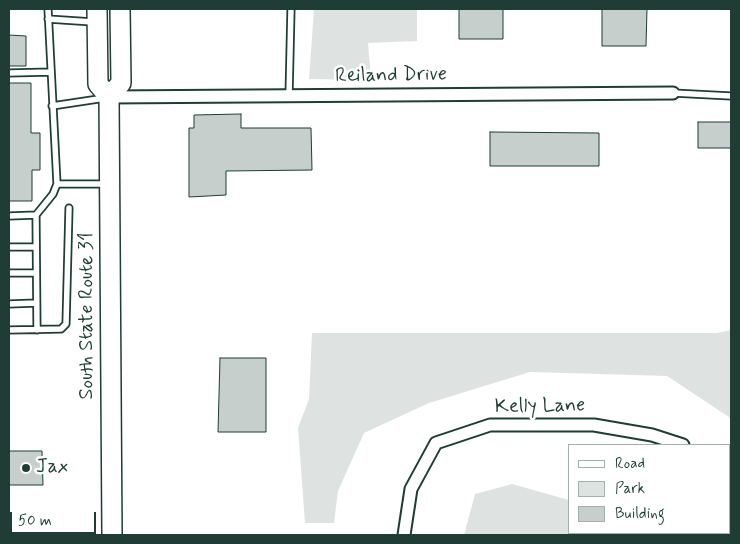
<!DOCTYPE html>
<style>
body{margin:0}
#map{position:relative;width:740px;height:544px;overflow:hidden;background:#fff;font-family:Mynerve,sans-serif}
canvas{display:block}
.frame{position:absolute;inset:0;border:10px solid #1f3d34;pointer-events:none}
.legend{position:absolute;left:568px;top:444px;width:162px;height:90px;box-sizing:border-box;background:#fff;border:1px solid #a5b1ae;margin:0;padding:6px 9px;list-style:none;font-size:15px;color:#1f3d34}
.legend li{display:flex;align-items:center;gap:10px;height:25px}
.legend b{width:25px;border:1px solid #a5b1ae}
.scale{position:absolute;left:10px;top:512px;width:86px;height:22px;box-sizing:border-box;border:2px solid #1f3d34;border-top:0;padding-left:6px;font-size:15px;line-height:18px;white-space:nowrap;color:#1f3d34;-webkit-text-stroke:4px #fff;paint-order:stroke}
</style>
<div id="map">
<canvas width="740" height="544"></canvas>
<div class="frame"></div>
<ul class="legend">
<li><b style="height:6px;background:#fff"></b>Road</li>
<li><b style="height:14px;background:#dee3e2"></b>Park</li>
<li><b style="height:14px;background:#c7cfcc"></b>Building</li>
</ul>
<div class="scale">50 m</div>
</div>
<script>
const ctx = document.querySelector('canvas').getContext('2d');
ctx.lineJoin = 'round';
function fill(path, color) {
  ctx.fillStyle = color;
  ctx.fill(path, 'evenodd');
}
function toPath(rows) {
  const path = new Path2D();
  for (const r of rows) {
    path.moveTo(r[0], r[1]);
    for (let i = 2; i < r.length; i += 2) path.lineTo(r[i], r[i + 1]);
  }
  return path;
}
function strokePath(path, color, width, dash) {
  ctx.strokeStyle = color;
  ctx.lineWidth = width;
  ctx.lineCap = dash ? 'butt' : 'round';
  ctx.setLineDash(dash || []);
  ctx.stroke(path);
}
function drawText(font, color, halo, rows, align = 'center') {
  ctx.font = font + ' Mynerve,sans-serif';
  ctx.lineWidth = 5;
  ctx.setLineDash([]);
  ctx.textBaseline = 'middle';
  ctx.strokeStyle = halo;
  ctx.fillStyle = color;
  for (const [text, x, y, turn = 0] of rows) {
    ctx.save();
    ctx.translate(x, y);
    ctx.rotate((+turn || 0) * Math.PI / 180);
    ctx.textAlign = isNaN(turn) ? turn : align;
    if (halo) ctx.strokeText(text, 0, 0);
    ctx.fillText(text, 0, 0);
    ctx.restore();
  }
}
const green = toPath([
 [314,9,417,9,417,41,368,43,371,80,309,79],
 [731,330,731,423,729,417,667,376,530,372,429,403,364,433,338,491,334,523,305,523,298,428,309,399,312,333,717,333],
 [512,484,569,500,569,533,613,533,611,535,464,535,475,494]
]);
const building = toPath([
 [459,9,503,9,503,39,459,39,459,9],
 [602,9,647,9,646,46,602,46,602,9],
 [9,35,26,36,26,66,9,66,9,35],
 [9,83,31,83,31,133,40,133,40,170,32,170,32,201,9,201,9,83],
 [241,114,241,128,311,128,312,170,226,171,226,195,189,197,189,128,194,128,194,115,241,114],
 [698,122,731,122,731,148,698,148,698,122],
 [490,132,599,133,599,166,490,166,490,132],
 [220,358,266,358,266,432,218,432,220,358],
 [9,451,42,451,43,485,9,485,9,451]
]);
const lane = toPath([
 [48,19,93,22],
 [9,73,51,72],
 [673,93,731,96],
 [289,96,291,9],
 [52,106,105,98],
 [57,184,108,184],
 [36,215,37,330],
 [9,216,36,215,53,194,57,184,48,9],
 [9,247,36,247],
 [9,273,36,273],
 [9,304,36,303],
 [9,330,61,329,66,324,69,208]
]);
const street = toPath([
 [109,97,673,93],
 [404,535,411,489,436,443,490,425,594,425,652,435,683,445],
 [714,535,715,533]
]);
const primary = toPath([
 [97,9,98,84,109,97],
 [112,535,109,97,121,83,120,9]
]);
const markers = [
 [26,468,5,"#1f3d34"]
];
const streetNames = [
 ["Reiland Drive",391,76,-1],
 ["South State Route 31",88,316,-90],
 ["Kelly Lane",540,407,-1]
];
const poiNames = [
 ["Jax",36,468]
];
fill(green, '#dee3e2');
fill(building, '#c7cfcc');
strokePath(building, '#1f3d34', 1);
strokePath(lane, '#1f3d34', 9);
strokePath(street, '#1f3d34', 15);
strokePath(primary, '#1f3d34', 22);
strokePath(lane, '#fff', 5.5);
strokePath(street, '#fff', 11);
strokePath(primary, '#fff', 19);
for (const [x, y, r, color] of markers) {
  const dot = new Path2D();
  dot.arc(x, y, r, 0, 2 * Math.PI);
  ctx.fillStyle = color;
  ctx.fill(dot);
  strokePath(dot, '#fff', 2);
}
drawText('20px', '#1f3d34', '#fff', streetNames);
drawText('20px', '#1f3d34', '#fff', poiNames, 'left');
</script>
